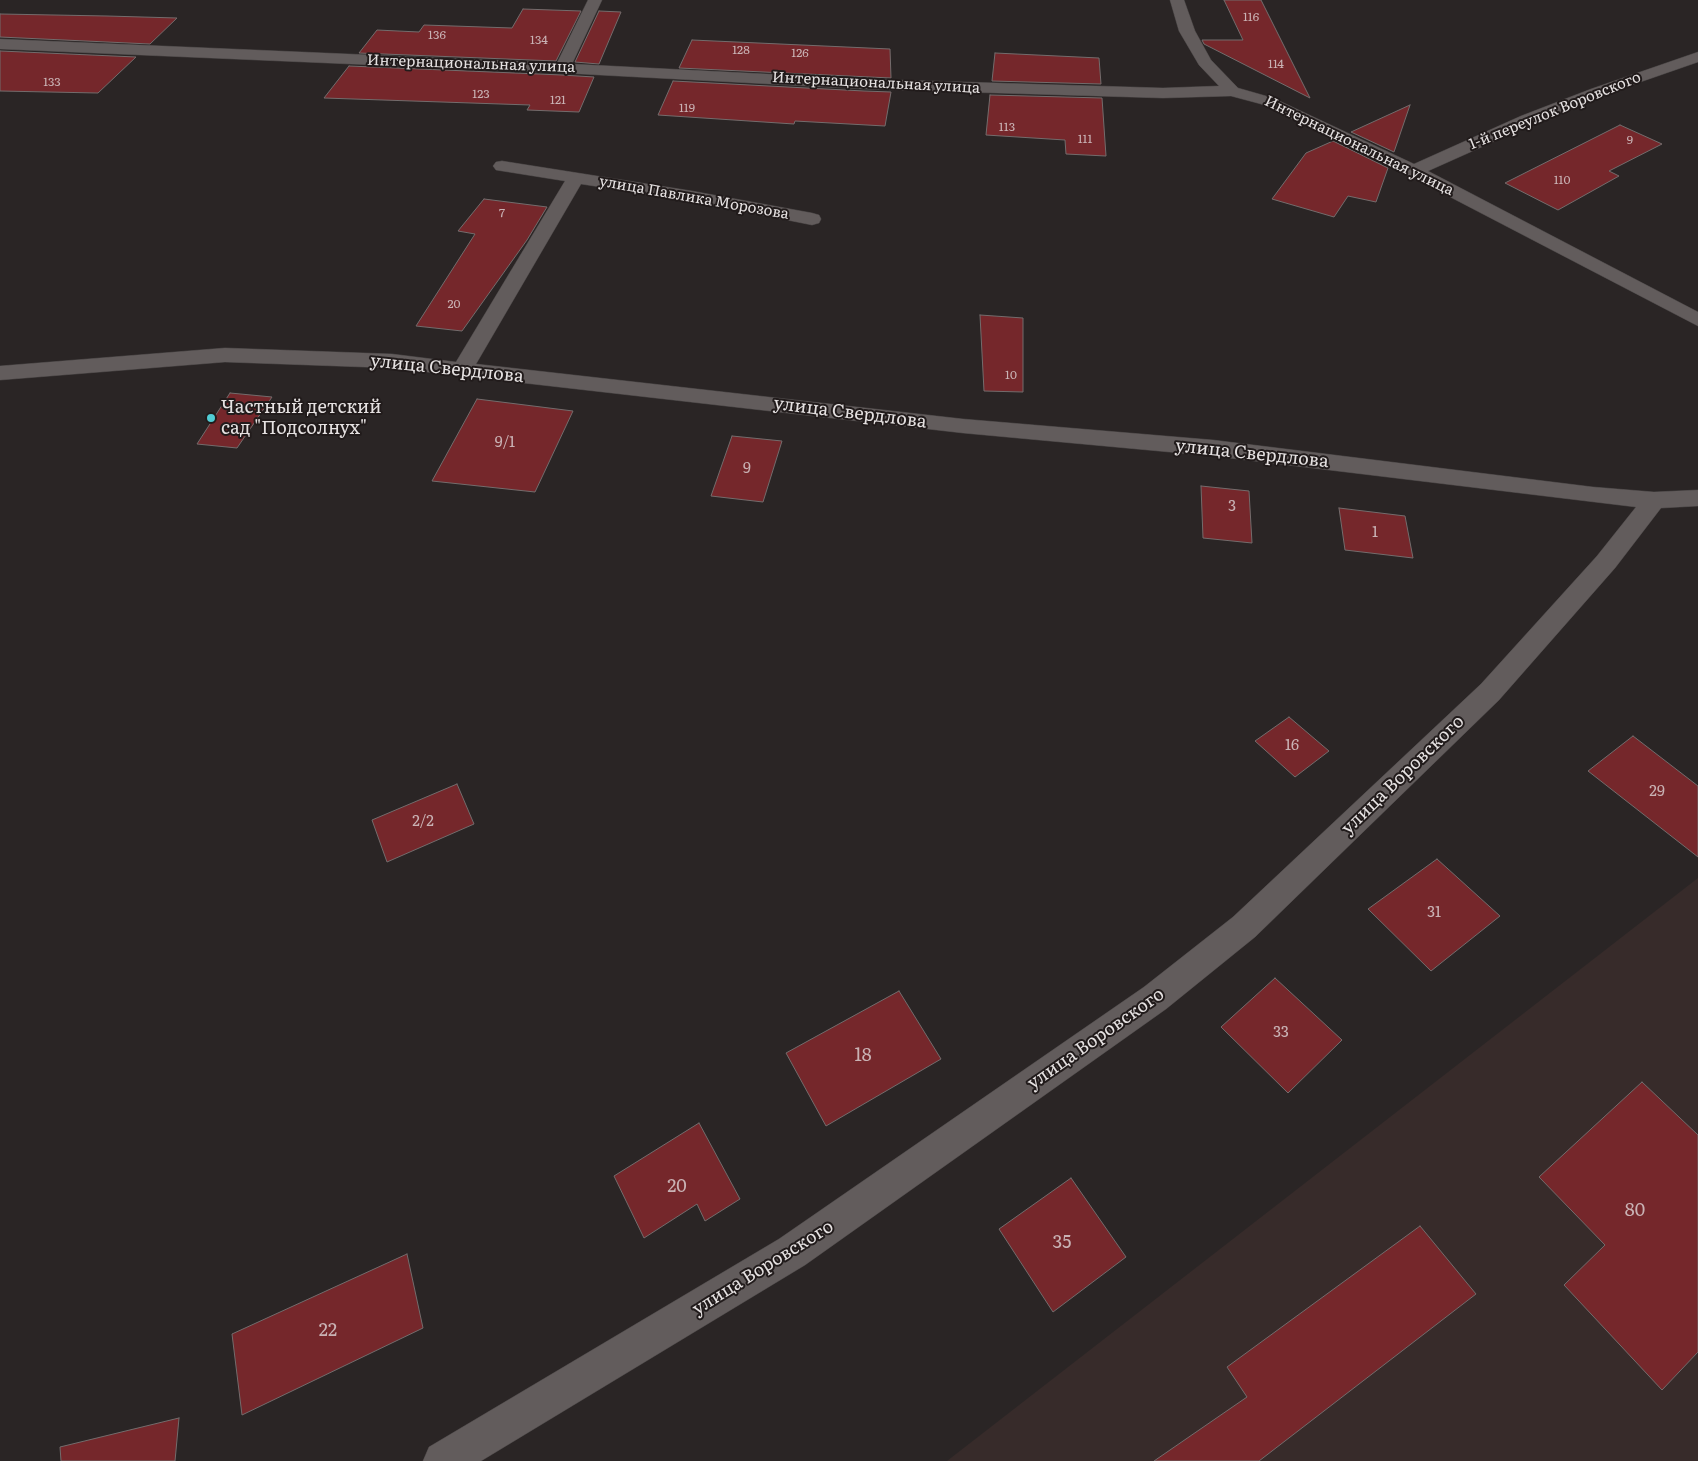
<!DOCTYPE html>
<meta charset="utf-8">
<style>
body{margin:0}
canvas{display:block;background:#2a2525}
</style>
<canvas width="1698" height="1461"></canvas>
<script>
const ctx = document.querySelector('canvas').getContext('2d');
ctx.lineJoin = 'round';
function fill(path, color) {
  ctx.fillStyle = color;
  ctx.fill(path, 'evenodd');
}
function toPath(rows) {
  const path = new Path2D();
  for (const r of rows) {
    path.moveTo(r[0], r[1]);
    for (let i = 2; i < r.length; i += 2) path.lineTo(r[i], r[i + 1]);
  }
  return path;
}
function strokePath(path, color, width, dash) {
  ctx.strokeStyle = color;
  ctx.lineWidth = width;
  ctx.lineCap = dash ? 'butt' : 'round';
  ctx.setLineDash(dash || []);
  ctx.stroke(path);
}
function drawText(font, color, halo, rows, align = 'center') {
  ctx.font = font + ' Literata,serif';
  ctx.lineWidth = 4;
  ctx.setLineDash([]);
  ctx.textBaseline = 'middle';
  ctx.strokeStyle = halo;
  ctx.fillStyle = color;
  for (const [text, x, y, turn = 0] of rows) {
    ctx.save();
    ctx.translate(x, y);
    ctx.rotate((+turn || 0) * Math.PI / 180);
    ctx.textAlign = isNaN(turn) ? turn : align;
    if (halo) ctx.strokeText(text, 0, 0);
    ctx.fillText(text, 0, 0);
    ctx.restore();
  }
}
const built = toPath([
 [1698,878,1698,1461,947,1461]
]);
const building = toPath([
 [1224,0,1261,0,1310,98,1204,44,1202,40,1243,40,1224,0],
 [523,9,581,11,556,61,359,53,377,30,419,32,424,25,512,28,523,9],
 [599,11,621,12,599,64,575,62,599,11],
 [0,14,107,16,177,18,150,44,0,37,0,14],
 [692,40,890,49,891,78,679,68,692,40],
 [0,51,136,57,98,93,0,91,0,51],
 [995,53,1099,58,1101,84,992,81,995,53],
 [349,66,562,75,594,77,579,112,527,110,530,105,324,98,349,66],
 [673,81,864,91,891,92,885,126,795,121,794,124,658,115,673,81],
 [990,95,1102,98,1106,156,1066,154,1065,140,986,135,990,95],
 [1410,105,1394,152,1351,132,1410,105],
 [1620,125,1662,144,1609,171,1619,176,1558,210,1505,183,1620,125],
 [1333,141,1388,168,1376,202,1348,196,1334,217,1272,199,1306,153,1333,141],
 [484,199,547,207,527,240,462,331,416,326,475,234,458,231,484,199],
 [980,315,1023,318,1023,392,984,391,980,315],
 [230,393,272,397,237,448,197,444,230,393],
 [477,399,573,411,535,492,432,481,477,399],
 [732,436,782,441,763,502,711,496,732,436],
 [1201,486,1249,491,1252,543,1203,538,1201,486],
 [1339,508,1405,516,1413,558,1345,550,1339,508],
 [1289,717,1329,751,1295,777,1255,741,1289,717],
 [1633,736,1698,786,1698,857,1588,771,1633,736],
 [457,784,474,824,387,862,372,820,457,784],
 [1437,859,1500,916,1431,971,1368,909,1437,859],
 [1275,978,1342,1040,1288,1093,1221,1027,1275,978],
 [899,991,941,1059,826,1126,786,1053,899,991],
 [1642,1082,1698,1135,1698,1352,1662,1390,1564,1285,1605,1245,1539,1177,1642,1082],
 [699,1123,740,1199,705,1221,697,1204,644,1238,614,1176,699,1123],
 [1071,1178,1126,1257,1053,1312,999,1229,1071,1178],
 [1420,1226,1476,1294,1259,1461,1154,1461,1247,1397,1227,1367,1420,1226],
 [407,1254,423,1328,242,1415,232,1334,407,1254],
 [179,1418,175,1461,61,1461,60,1447,179,1418]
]);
const street = toPath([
 [588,0,602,0,572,64,864,79,1163,88,1219,86,1199,65,1179,31,1170,0,1184,0,1195,31,1211,60,1238,88,1273,98,1414,164,1521,116,1591,89,1698,52,1698,62,1603,95,1533,124,1428,171,1698,312,1698,326,1408,175,1261,104,1231,96,1163,98,864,89,562,73,0,49,0,39,557,63,588,0],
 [502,161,692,191,812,213,819,215,821,219,819,223,812,225,692,201,581,184,476,364,963,419,1213,440,1593,487,1654,492,1698,490,1698,506,1661,508,1615,568,1499,700,1255,937,1166,1009,805,1265,481,1461,423,1461,429,1447,779,1239,1144,987,1233,917,1481,684,1597,556,1636,507,1213,456,963,433,392,368,225,362,0,380,0,366,225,348,392,354,456,362,565,181,496,170,493,166,496,162,502,161]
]);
const markers = [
 [211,418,5,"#51ccd4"]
];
const farNumbernames = [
 ["116",1251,17],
 ["136",437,35],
 ["134",539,40],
 ["128",741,50],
 ["126",800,53],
 ["114",1276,64],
 ["133",52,82],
 ["123",481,94],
 ["121",558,100],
 ["119",687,108],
 ["113",1007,127],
 ["111",1085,139],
 ["9",1630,140],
 ["110",1562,180],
 ["7",502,213],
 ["20",454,304],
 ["10",1011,375]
];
const farStreetnames = [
 ["Интернациональная улица",471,64,2],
 ["Интернациональная улица",876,83,3],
 ["1-й переулок Воровского",1555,111,-22],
 ["Интернациональная улица",1359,146,26],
 ["улица Павлика Морозова",694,198,10]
];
const numberNames = [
 ["9/1",505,443],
 ["9",747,469],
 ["3",1232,507],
 ["1",1375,533],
 ["16",1292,746],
 ["29",1657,792],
 ["2/2",423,822],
 ["31",1434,913],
 ["33",1281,1033]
];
const streetNames = [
 ["улица Свердлова",447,369,6],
 ["улица Свердлова",850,413,7],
 ["улица Свердлова",1252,454,6],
 ["улица Воровского",1403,775,-44],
 ["улица Воровского",1096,1039,-35],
 ["улица Воровского",763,1268,-32]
];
const poiNames = [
 ["Частный детский",221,408],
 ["сад \"Подсолнух\"",221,429]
];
const nearNumbernames = [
 ["18",863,1056],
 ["20",677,1187],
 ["80",1635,1211],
 ["35",1062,1243],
 ["22",328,1331]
];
fill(built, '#372b2a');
fill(building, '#75272b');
strokePath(building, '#736c6c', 1);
strokePath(street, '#454141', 1);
fill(street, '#625c5c');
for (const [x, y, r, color] of markers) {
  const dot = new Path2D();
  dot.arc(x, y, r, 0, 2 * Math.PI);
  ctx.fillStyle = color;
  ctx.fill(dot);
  strokePath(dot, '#211b1b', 2);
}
drawText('12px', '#c9b2b4', null, farNumbernames);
drawText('15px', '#e5e1e1', '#211b1b', farStreetnames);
drawText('15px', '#c9b2b4', null, numberNames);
drawText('18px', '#e5e1e1', '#211b1b', streetNames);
drawText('18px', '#e5e1e1', '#211b1b', poiNames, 'left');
drawText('18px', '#c9b2b4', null, nearNumbernames);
</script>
